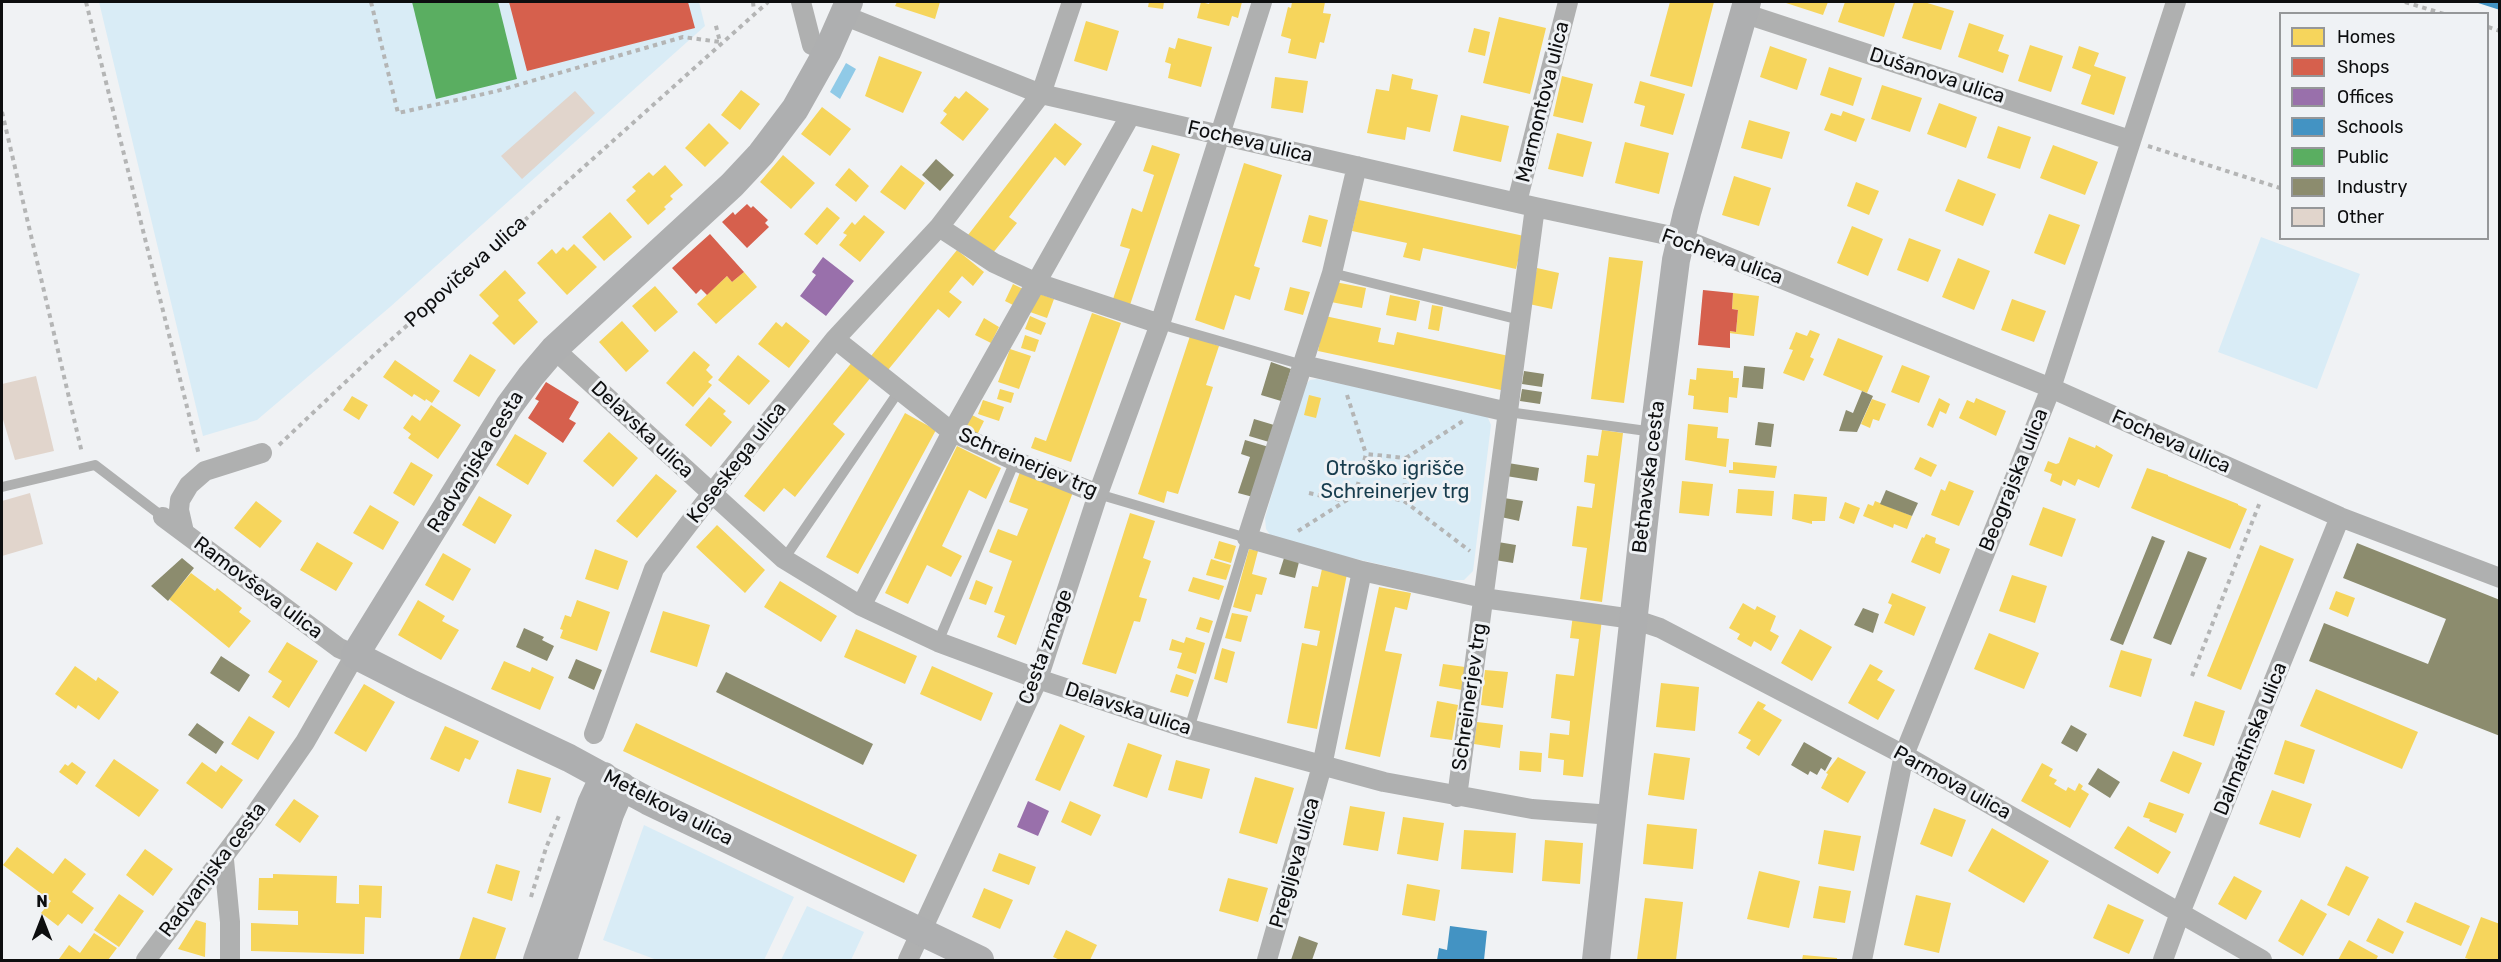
<!DOCTYPE html>
<meta charset="utf-8">
<style>
body{margin:0}
#map{position:relative;width:2501px;height:962px;overflow:hidden;background:#f0f2f4;font-family:Rubik,sans-serif}
canvas{display:block}
.frame{position:absolute;inset:0;border:3px solid #0d0e0f;pointer-events:none}
.legend{position:absolute;left:2279px;top:12px;width:210px;height:228px;box-sizing:border-box;background:#eff2f5;border:2px solid #959799;margin:0;padding:8px 10px;list-style:none;font-size:18px;color:#0d0e0f}
.legend li{display:flex;align-items:center;gap:12px;height:30px}
.legend b{width:30px;border:2px solid #959799}
.north{position:absolute;left:12px;top:890px;width:60px;height:60px;-webkit-text-stroke:4px #eff2f5;paint-order:stroke;rotate:0deg;font-size:16px;font-weight:700;line-height:24px;text-align:center;color:#0d0e0f}
.north::after{content:'';display:block;margin:auto;width:21px;height:27px;background:#0d0e0f;clip-path:polygon(50% 0,100% 100%,50% 72%,0 100%)}
</style>
<div id="map">
<canvas width="2501" height="962"></canvas>
<div class="frame"></div>
<ul class="legend">
<li><b style="height:16px;background:#f6d55c"></b>Homes</li>
<li><b style="height:16px;background:#d6604d"></b>Shops</li>
<li><b style="height:16px;background:#9970ab"></b>Offices</li>
<li><b style="height:16px;background:#4393c3"></b>Schools</li>
<li><b style="height:16px;background:#5aae61"></b>Public</li>
<li><b style="height:16px;background:#8c8c6e"></b>Industry</li>
<li><b style="height:16px;background:#e1d5cc"></b>Other</li>
</ul>
<div class="north">N</div>
</div>
<script>
const ctx = document.querySelector('canvas').getContext('2d');
ctx.lineJoin = 'round';
function fill(path, color) {
  ctx.fillStyle = color;
  ctx.fill(path, 'evenodd');
}
function toPath(rows) {
  const path = new Path2D();
  for (const r of rows) {
    path.moveTo(r[0], r[1]);
    for (let i = 2; i < r.length; i += 2) path.lineTo(r[i], r[i + 1]);
  }
  return path;
}
function strokePath(path, color, width, dash) {
  ctx.strokeStyle = color;
  ctx.lineWidth = width;
  ctx.lineCap = dash ? 'butt' : 'round';
  ctx.setLineDash(dash || []);
  ctx.stroke(path);
}
function drawText(font, color, halo, rows, align = 'center') {
  ctx.font = font + ' Rubik,sans-serif';
  ctx.lineWidth = 6;
  ctx.setLineDash([]);
  ctx.textBaseline = 'middle';
  ctx.strokeStyle = halo;
  ctx.fillStyle = color;
  for (const [text, x, y, turn = 0] of rows) {
    ctx.save();
    ctx.translate(x, y);
    ctx.rotate((+turn || 0) * Math.PI / 180);
    ctx.textAlign = isNaN(turn) ? turn : align;
    if (halo) ctx.strokeText(text, 0, 0);
    ctx.fillText(text, 0, 0);
    ctx.restore();
  }
}
const green = toPath([
 [99,2,699,2,705,26,390,307,257,420,203,436],
 [2261,237,2360,274,2317,389,2218,352],
 [1317,379,1477,410,1488,418,1491,425,1473,571,1464,580,1448,580,1278,541,1271,536,1266,529,1265,518,1302,388,1310,380],
 [644,825,794,897,764,960,657,960,603,940],
 [807,906,864,932,851,960,781,960]
]);
const water = toPath([
 [846,63,856,69,840,99,830,92]
]);
const homes = toPath([
 [897,2,940,2,935,19,895,6],
 [1149,2,1164,2,1163,9,1148,7],
 [1201,2,1209,4,1210,2,1242,2,1238,18,1232,16,1229,26,1197,18],
 [1292,2,1325,2,1323,13,1331,14,1324,43,1320,42,1316,59,1288,53,1291,39,1281,36,1288,7,1291,8],
 [1670,2,1714,2,1692,87,1650,76],
 [1783,2,1828,2,1823,15],
 [1845,2,1895,3,1884,37,1838,22],
 [1914,2,1924,2,1954,11,1941,50,1902,38],
 [1499,17,1546,28,1530,94,1483,83],
 [1086,21,1119,31,1107,71,1074,61],
 [1969,23,2004,35,1998,51,2009,55,2003,73,1958,57],
 [1474,28,1490,32,1485,56,1468,52],
 [1178,38,1212,47,1201,87,1168,78,1171,64,1165,62,1169,47,1175,49],
 [2030,45,2063,56,2051,92,2018,81],
 [1770,46,1807,59,1797,90,1760,77],
 [2079,46,2099,53,2094,66,2126,77,2114,115,2081,104,2091,75,2072,68],
 [879,56,922,72,903,113,865,96],
 [1829,67,1862,78,1853,106,1820,95],
 [1392,74,1413,79,1411,89,1438,95,1430,132,1407,127,1405,140,1367,133,1376,89,1389,91],
 [1562,76,1593,84,1583,123,1553,116],
 [1275,77,1308,81,1303,113,1271,108],
 [1640,81,1685,94,1673,135,1640,126,1645,106,1634,103],
 [1882,85,1922,98,1910,132,1871,119],
 [741,90,760,104,740,130,721,115],
 [966,91,989,109,963,141,940,123,947,114,943,111,955,96,959,99],
 [1939,103,1977,117,1966,148,1927,134],
 [822,107,851,129,830,156,801,134],
 [1843,111,1865,119,1856,142,1824,130,1831,113,1841,116],
 [1461,115,1509,126,1501,162,1453,151],
 [1749,120,1790,132,1782,159,1741,148],
 [709,123,729,143,705,167,685,148],
 [1055,123,1082,144,1065,166,1055,157,1009,217,1017,223,992,254,968,235],
 [1998,126,2031,137,2020,169,1987,158],
 [1557,133,1592,142,1583,177,1548,169],
 [1625,142,1669,153,1659,194,1615,183],
 [1152,145,1180,154,1130,305,1113,299,1130,249,1120,246,1132,208,1142,212,1154,175,1143,171],
 [2053,145,2098,162,2085,195,2040,178],
 [783,155,815,183,791,209,760,182],
 [1244,163,1282,175,1254,266,1260,268,1250,300,1235,295,1224,330,1195,320],
 [665,165,683,185,670,196,673,199,664,207,666,209,648,225,626,200,636,191,632,187,649,172,653,176],
 [901,165,925,183,905,210,880,192],
 [849,168,869,186,856,202,835,185],
 [1734,176,1771,188,1759,226,1722,215],
 [1958,179,1996,194,1983,226,1945,211],
 [1856,182,1879,191,1869,215,1847,206],
 [1359,200,1524,236,1516,269,1423,248,1420,261,1403,257,1407,243,1352,231],
 [827,207,840,218,817,245,804,234],
 [610,212,632,237,604,261,582,237],
 [2049,214,2080,225,2065,265,2034,253],
 [864,215,885,232,860,262,839,245,847,235,843,233,852,222,855,225],
 [1309,215,1328,220,1321,247,1302,242],
 [1852,226,1883,239,1868,276,1837,263],
 [1909,238,1941,250,1928,282,1897,270],
 [574,244,597,267,567,295,537,263,552,249,556,254,563,247,567,251],
 [957,250,984,272,973,286,962,276,949,292,962,302,949,318,938,309,888,370,871,356],
 [1609,257,1643,261,1624,403,1591,399],
 [1958,258,1990,271,1974,310,1942,297],
 [1537,268,1559,273,1552,309,1529,304],
 [505,270,526,293,518,300,538,322,514,345,492,323,499,316,479,295],
 [744,272,757,287,716,324,697,304,727,276,732,282],
 [1335,282,1366,288,1362,308,1331,302],
 [1013,284,1027,291,1019,308,1005,301],
 [655,286,678,312,655,332,632,306],
 [1290,287,1310,292,1303,315,1284,310],
 [1037,293,1054,299,1047,318,1030,312],
 [1733,293,1759,296,1754,336,1729,333,1730,331,1736,332,1738,310,1732,309],
 [1390,295,1420,301,1416,321,1386,315],
 [2012,299,2046,311,2034,342,2001,330],
 [1432,305,1443,307,1439,331,1428,329],
 [1092,313,1121,323,1071,462,1031,448,1035,437,1046,441],
 [1030,316,1046,323,1041,335,1025,329],
 [1325,316,1381,328,1378,342,1394,345,1397,332,1509,356,1501,390,1318,351],
 [984,318,999,327,991,343,975,335],
 [622,321,649,351,626,372,599,342],
 [776,322,782,327,786,322,810,341,789,368,758,344],
 [1810,330,1820,334,1810,357,1814,359,1804,381,1783,373,1793,350,1789,349,1796,332,1807,336],
 [1025,335,1039,340,1035,352,1021,348],
 [1190,336,1219,346,1206,385,1213,387,1178,494,1167,491,1164,503,1138,494],
 [1838,338,1883,356,1867,393,1823,375],
 [1010,349,1031,356,1019,389,998,382],
 [694,351,710,365,706,370,713,377,708,382,712,385,693,407,666,383],
 [470,354,496,370,479,397,453,381],
 [738,355,770,381,749,405,718,380],
 [395,360,440,391,432,403,426,399,425,401,414,394,412,397,383,377],
 [853,361,872,376,833,424,845,434,795,497,784,488,764,512,744,496],
 [1902,365,1930,376,1919,403,1891,392],
 [1697,368,1733,371,1733,378,1739,378,1737,398,1729,397,1728,413,1693,409,1694,396,1688,395,1690,379,1696,380],
 [1000,389,1014,393,1011,403,997,399],
 [1309,395,1321,398,1316,418,1304,415],
 [352,396,368,405,359,420,343,410],
 [709,397,726,411,723,414,732,422,711,447,685,425],
 [1939,398,1950,404,1946,414,1940,411,1933,428,1927,425],
 [1976,398,2006,411,1996,436,1959,418,1967,400,1974,403],
 [1872,399,1886,404,1879,421,1873,419,1870,428,1861,424],
 [983,400,1004,407,999,421,978,414],
 [431,405,461,425,438,459,408,438,411,434,403,428,412,415,420,421],
 [905,413,936,430,858,574,826,557],
 [970,414,984,421,977,435,963,428],
 [1688,424,1718,427,1717,438,1729,439,1726,467,1685,460],
 [1602,430,1623,433,1602,602,1580,599,1587,548,1572,546,1577,506,1592,508,1595,484,1584,482,1587,455,1598,456],
 [609,432,638,458,613,487,583,461],
 [515,434,547,453,528,485,496,465],
 [2069,437,2095,448,2096,445,2113,455,2099,488,2078,479,2075,486,2063,480,2061,486,2050,481,2052,474,2044,471,2048,461,2056,464,2059,463],
 [957,446,1001,468,986,499,969,490,942,546,962,556,951,577,927,565,908,604,885,593],
 [1920,457,1937,465,1931,477,1914,469],
 [411,462,433,475,414,506,393,493],
 [1733,462,1777,466,1775,478,1729,473,1729,470,1733,470],
 [2147,468,2168,475,2168,476,2238,504,2238,505,2247,509,2230,549,2131,508],
 [1020,472,1073,492,1016,645,997,637,1005,616,994,612,1012,561,989,552,998,529,1017,536,1028,509,1009,502],
 [656,474,677,491,637,538,616,521],
 [1682,481,1713,484,1709,516,1679,513],
 [1949,481,1974,491,1959,526,1931,515,1941,489,1945,491],
 [1738,489,1774,491,1772,516,1736,513],
 [1794,494,1827,497,1825,521,1812,521,1812,524,1792,519],
 [479,496,512,515,495,544,462,525],
 [256,501,282,521,260,548,234,528],
 [1875,501,1912,516,1907,529,1894,524,1893,528,1863,516,1868,504,1873,506],
 [1845,502,1860,508,1854,524,1839,518],
 [370,505,399,522,383,550,353,533],
 [2043,507,2076,519,2062,557,2029,545],
 [1130,513,1155,521,1143,558,1151,561,1139,597,1147,599,1140,622,1134,621,1116,674,1082,664],
 [717,525,765,570,745,593,696,547],
 [1926,534,1936,538,1935,543,1950,549,1940,574,1911,562,1922,537,1924,538],
 [1219,541,1236,546,1231,563,1214,558],
 [317,542,353,563,336,591,300,570],
 [2260,545,2294,559,2241,690,2207,676],
 [595,549,628,561,618,590,585,579],
 [1249,549,1258,551,1252,574,1267,578,1262,595,1256,594,1251,612,1233,607],
 [443,553,471,569,453,601,425,585],
 [1211,559,1231,565,1226,580,1206,575],
 [1322,569,1347,574,1317,729,1287,723,1302,643,1317,646,1320,631,1304,628,1312,586,1318,587],
 [191,573,215,591,217,588,242,608,239,612,251,621,229,648,169,599],
 [2012,575,2047,586,2035,623,1999,611],
 [1193,577,1224,586,1219,600,1188,591],
 [976,580,993,587,986,605,969,599],
 [780,581,837,616,821,642,764,607],
 [1379,587,1411,593,1407,610,1395,607,1385,651,1402,654,1380,757,1345,749],
 [2336,591,2355,598,2348,617,2329,609],
 [1892,593,1926,607,1914,636,1884,623,1892,605,1888,603],
 [418,600,445,616,442,621,459,630,441,660,398,635],
 [577,600,610,612,597,651,560,638,563,630,560,629,565,615,571,617],
 [1743,603,1755,610,1757,606,1776,616,1770,631,1779,636,1771,651,1754,641,1751,647,1737,639,1740,634,1729,628],
 [663,611,710,625,697,667,650,652],
 [1232,613,1248,616,1241,642,1225,638],
 [1573,615,1602,619,1583,777,1563,775,1564,760,1548,758,1550,733,1569,735,1570,721,1551,718,1556,674,1574,676,1579,639,1570,638],
 [1200,617,1213,621,1209,633,1196,629],
 [856,629,917,656,905,684,844,657],
 [1800,629,1832,647,1812,681,1781,663],
 [1989,633,2039,653,2024,689,1974,669],
 [1186,637,1205,643,1196,674,1177,668,1182,653,1169,650,1172,639,1184,643],
 [287,642,318,661,289,708,272,697,282,681,268,672],
 [1222,648,1235,652,1227,683,1214,679],
 [2121,650,2152,659,2141,697,2109,687],
 [504,661,530,672,532,667,554,677,540,710,491,689],
 [1443,664,1465,667,1462,690,1439,686],
 [1870,664,1883,671,1877,680,1895,690,1878,720,1848,703],
 [75,666,96,681,98,677,119,692,99,720,78,705,76,709,55,694],
 [932,666,993,693,981,721,920,694],
 [1485,670,1508,672,1503,708,1481,705],
 [1176,674,1194,680,1188,697,1170,692],
 [1661,683,1699,687,1695,731,1656,727],
 [364,684,395,702,366,752,334,733],
 [2316,689,2418,732,2402,769,2300,726],
 [1437,701,1458,705,1452,740,1430,737],
 [1758,701,1766,705,1763,709,1782,720,1759,756,1746,748,1751,740,1738,733],
 [2195,701,2225,711,2214,746,2183,736],
 [249,716,275,732,258,760,231,744],
 [1477,722,1503,725,1500,748,1474,744],
 [636,723,917,855,904,883,623,751],
 [1060,724,1085,736,1060,791,1035,780],
 [445,726,479,741,470,760,465,758,459,772,430,759],
 [2285,740,2315,750,2304,784,2274,774],
 [1128,743,1162,755,1147,798,1113,786],
 [1520,751,1542,753,1541,772,1519,770],
 [2173,751,2202,763,2189,794,2160,781],
 [1654,753,1690,758,1684,800,1648,795],
 [1838,757,1866,772,1848,803,1821,788,1828,774,1826,773],
 [114,759,159,790,139,817,95,786],
 [1176,760,1210,769,1202,799,1168,790],
 [72,762,86,772,77,785,59,772,65,764,68,766],
 [202,762,216,772,221,765,243,780,222,809,186,783],
 [2042,763,2053,769,2049,776,2057,780,2054,784,2066,791,2068,787,2075,791,2079,783,2083,786,2081,789,2089,794,2070,828,2021,801],
 [517,769,551,778,541,813,508,803],
 [1255,777,1294,788,1277,844,1239,833],
 [2272,790,2312,804,2300,838,2259,824],
 [294,799,319,816,300,843,275,825],
 [1070,801,1101,815,1091,836,1061,822],
 [2149,802,2184,814,2176,833,2149,821,2150,819,2143,817],
 [1350,806,1385,812,1378,851,1343,845],
 [1934,808,1966,820,1952,857,1920,844],
 [1403,817,1444,823,1438,861,1397,854],
 [1647,824,1697,829,1693,869,1643,864],
 [2128,826,2171,852,2158,874,2114,848],
 [1992,828,2049,861,2024,903,1968,871],
 [1464,830,1516,833,1513,873,1461,869],
 [1824,830,1861,836,1854,871,1818,864],
 [1545,840,1583,843,1580,884,1542,881],
 [17,847,53,874,65,858,86,874,72,892,94,908,82,924,68,914,58,926,41,913,51,901,3,865],
 [145,849,173,869,153,896,126,875],
 [999,853,1036,867,1029,885,992,871],
 [496,864,520,871,512,901,487,893],
 [2346,866,2369,877,2349,916,2327,905],
 [1759,871,1800,881,1789,928,1747,919],
 [273,874,337,876,336,903,359,904,359,885,382,886,381,918,365,917,364,954,251,951,251,923,298,925,298,911,258,910,259,878,273,878],
 [2234,876,2262,891,2246,920,2218,904],
 [1228,878,1268,888,1258,922,1219,911],
 [1407,884,1440,890,1435,921,1402,915],
 [1819,886,1851,891,1845,923,1813,918],
 [984,888,1013,900,1000,929,972,917],
 [119,894,144,911,119,947,94,930],
 [1916,895,1951,903,1939,953,1904,945],
 [1645,898,1683,902,1676,960,1637,960],
 [2301,899,2327,914,2303,956,2278,941],
 [2415,902,2470,926,2461,946,2406,922],
 [2108,904,2144,920,2129,954,2093,938],
 [473,917,506,928,495,960,459,960],
 [2481,917,2500,924,2500,960,2472,960,2465,958],
 [2378,918,2404,932,2393,954,2366,941],
 [196,920,206,923,205,957,178,949],
 [1066,930,1097,945,1090,960,1060,960,1053,957],
 [94,933,117,948,108,960,59,959,69,945,80,953],
 [2349,940,2378,956,2376,960,2338,960],
 [1803,955,1837,958,1837,960,1802,960]
]);
const shops = toPath([
 [509,2,688,2,695,28,527,71],
 [747,204,751,208,753,206,768,220,765,223,769,227,747,248,722,222,733,212,735,215],
 [710,234,744,272,732,282,727,276,707,295,701,289,696,294,672,268],
 [1703,290,1733,293,1732,309,1738,310,1736,332,1730,331,1730,348,1698,345],
 [546,382,579,402,569,419,576,423,563,443,528,418,539,401,535,399]
]);
const offices = toPath([
 [823,257,854,281,826,316,800,296,816,275,812,272],
 [1028,801,1049,811,1038,836,1017,827]
]);
const schools = toPath([
 [2475,2,2500,2,2500,10],
 [1450,926,1487,931,1484,960,1437,960,1439,948,1447,950]
]);
const public = toPath([
 [412,2,498,2,517,79,436,99]
]);
const industry = toPath([
 [936,159,954,175,940,191,922,175],
 [1271,362,1291,369,1281,401,1261,395],
 [1744,366,1765,368,1763,389,1742,387],
 [1524,371,1544,374,1542,387,1522,384],
 [1522,389,1542,392,1540,404,1520,401],
 [1862,391,1873,396,1857,432,1839,431,1846,410,1853,413],
 [1254,419,1274,425,1269,442,1249,436],
 [1758,422,1774,424,1771,447,1755,445],
 [1245,440,1269,447,1253,497,1238,493,1250,457,1241,454],
 [1508,463,1539,468,1537,481,1506,476],
 [1886,490,1918,503,1912,516,1880,504],
 [1504,498,1523,501,1519,521,1501,517],
 [2152,536,2165,541,2123,645,2110,640],
 [1498,542,1516,545,1513,563,1495,560],
 [2357,543,2500,600,2500,736,2309,661,2324,623,2428,664,2446,619,2343,578],
 [2188,551,2207,558,2171,645,2153,638],
 [182,558,194,568,168,601,151,586],
 [1284,558,1299,562,1295,578,1279,574],
 [1863,608,1879,614,1873,633,1854,625],
 [524,628,544,637,542,640,554,646,547,661,516,647],
 [221,656,250,675,239,692,210,673],
 [576,659,602,670,594,690,568,678],
 [726,672,873,744,863,765,716,692],
 [197,723,224,742,216,754,188,735],
 [2071,725,2087,734,2077,752,2061,743],
 [1804,742,1832,758,1825,771,1821,768,1817,775,1810,771,1808,775,1791,765],
 [2098,768,2120,782,2110,798,2088,784],
 [1299,936,1318,943,1312,960,1291,960]
]);
const building = toPath([
 [575,91,595,113,522,179,501,156],
 [36,376,54,451,15,460,2,416,2,384],
 [30,493,43,544,2,556,2,501]
]);
const path = toPath([
 [86,2,199,455],
 [371,2,398,113,497,91,683,37,720,42,715,22],
 [753,2,754,11],
 [2405,2,2444,14],
 [2488,27,2500,31],
 [2,112,82,453],
 [2148,146,2280,188],
 [1347,395,1366,454],
 [279,445,373,356,768,2],
 [1406,458,1463,421],
 [1309,493,1345,501],
 [1355,495,1366,454,1406,458,1404,501],
 [1298,531,1355,495,1385,497,1404,501,1470,551],
 [2192,676,2260,502],
 [531,897,546,848,560,813]
]);
const lane = toPath([
 [1332,273,1520,320],
 [1160,324,1303,365],
 [1508,412,1654,432],
 [2,487,95,465,163,517],
 [1098,494,1247,538,1189,729],
 [784,559,899,391],
 [938,642,1015,461]
]);
const street = toPath([
 [801,2,812,45,827,52],
 [1743,13,2130,140],
 [843,15,1041,94,1535,207,1681,238,2051,388,2340,517,2500,578],
 [1357,166,1332,273,1247,538,1362,571,1483,598,1633,619,1660,628,1904,755,2262,960],
 [1517,202,1568,2],
 [939,227,994,263,1037,283,1160,324],
 [835,339,952,432,1015,461,1098,494],
 [554,349,784,559,861,606,938,642,1038,679,1189,729,1384,782,1532,809,1612,815],
 [1303,365,1508,412],
 [184,532,179,510,180,500,189,485,205,471,262,453],
 [861,606,952,432,1130,116],
 [594,734,654,569,730,470,835,339,939,227,1041,94,1072,2],
 [1457,797,1535,207],
 [224,860,230,922,230,960],
 [146,960,253,817,305,742,355,655,339,648,163,517],
 [908,960,1038,679,1098,494,1160,324,1262,2],
 [1267,960,1322,766,1362,571],
 [1862,960,1904,755,2051,388,2176,2],
 [2163,960,2180,913,2340,517]
]);
const secondary = toPath([
 [849,2,827,52,795,109,761,154,732,185,554,349,531,376,509,406,355,655,412,684,569,758,648,801,980,960],
 [537,960,591,804,604,776],
 [563,960,610,814,622,786],
 [1596,960,1654,432,1676,260,1687,213,1747,2]
]);
const streetNames = [
 ["Dušanova ulica",1937,76,18],
 ["Marmontova ulica",1543,102,-76],
 ["Focheva ulica",1250,142,13],
 ["Focheva ulica",1722,257,20],
 ["Popovičeva ulica",466,272,-42],
 ["Delavska ulica",642,430,43],
 ["Focheva ulica",2171,442,24],
 ["Radvanjska cesta",476,462,-58],
 ["Koseskega ulica",737,463,-52],
 ["Schreinerjev trg",1028,463,23],
 ["Betnavska cesta",1649,477,-83],
 ["Beograjska ulica",2014,480,-68],
 ["Ramovševa ulica",258,588,37],
 ["Cesta zmage",1046,647,-70],
 ["Schreinerjev trg",1470,697,-82],
 ["Delavska ulica",1128,709,18],
 ["Dalmatinska ulica",2251,739,-68],
 ["Parmova ulica",1952,783,29],
 ["Metelkova ulica",668,808,27],
 ["Pregljeva ulica",1295,863,-74],
 ["Radvanjska cesta",213,870,-53]
];
const parkNames = [
 ["Otroško igrišče",1395,469],
 ["Schreinerjev trg",1395,492]
];
fill(green, '#d9ecf6');
fill(water, '#90cae7');
fill(homes, '#f6d55c');
fill(shops, '#d6604d');
fill(offices, '#9970ab');
fill(schools, '#4393c3');
fill(public, '#5aae61');
fill(industry, '#8c8c6e');
fill(building, '#e1d5cc');
strokePath(path, '#b4b5b5', 4, [4.5, 4.5]);
strokePath(lane, '#afb0b0', 10);
strokePath(street, '#afb0b0', 20);
strokePath(secondary, '#aeafb0', 28);
drawText('20px', '#0d0e0f', '#eff2f5', streetNames);
drawText('20px', '#183d4e', '#eff2f5', parkNames);
</script>
